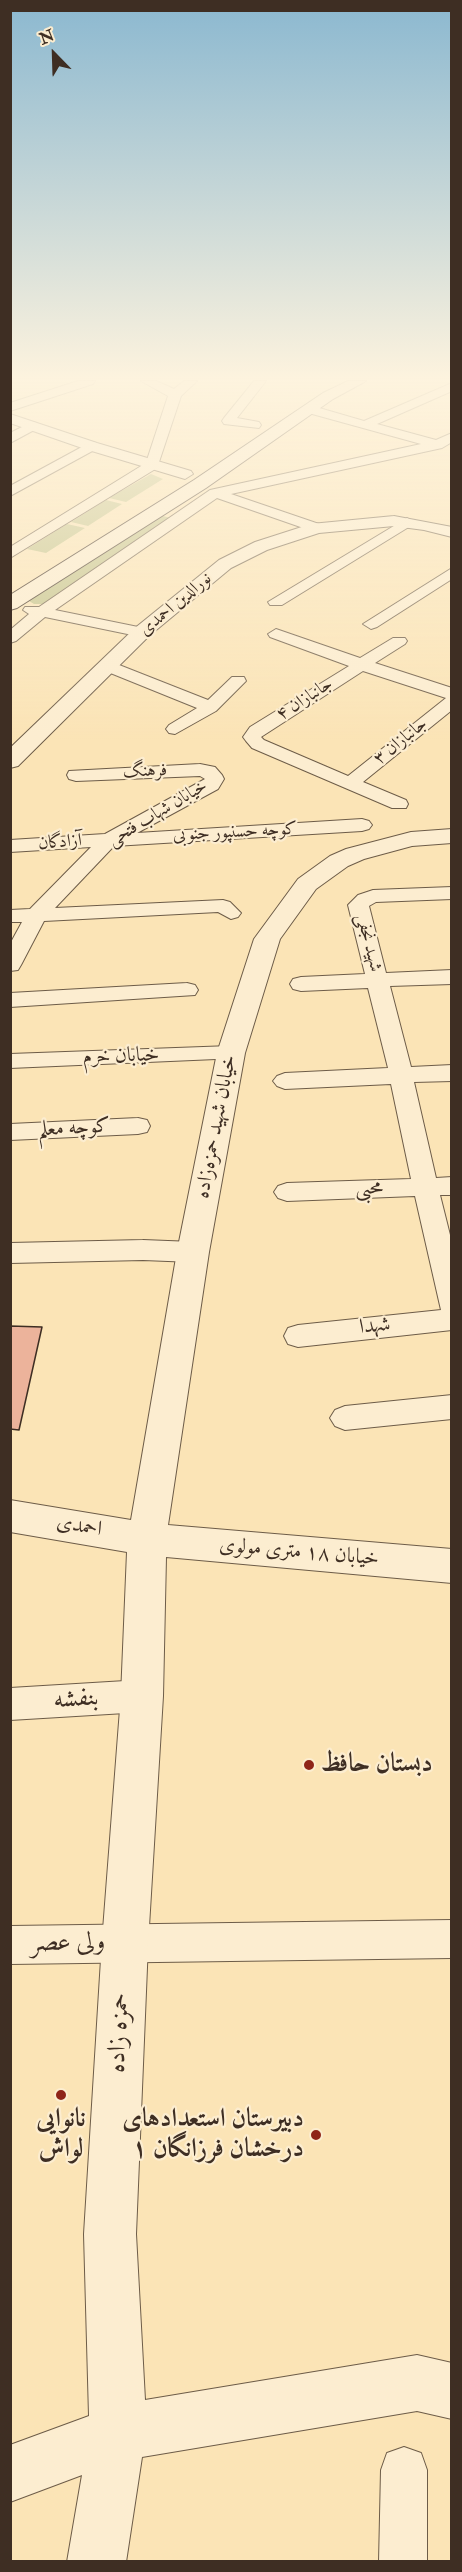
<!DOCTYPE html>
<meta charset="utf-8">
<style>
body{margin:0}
#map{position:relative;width:462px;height:2572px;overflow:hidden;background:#fbe4b6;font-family:"IM FELL Double Pica",serif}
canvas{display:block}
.frame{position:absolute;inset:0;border:12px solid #3e2e23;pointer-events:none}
.north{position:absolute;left:24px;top:24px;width:60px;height:60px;-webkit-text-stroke:4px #fcedd0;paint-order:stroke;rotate:337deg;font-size:16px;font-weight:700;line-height:24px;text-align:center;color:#3e2e23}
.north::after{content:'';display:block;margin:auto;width:21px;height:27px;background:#3e2e23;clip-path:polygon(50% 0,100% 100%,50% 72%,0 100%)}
</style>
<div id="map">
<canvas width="462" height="2572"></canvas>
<div class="frame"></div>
<div class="north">N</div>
</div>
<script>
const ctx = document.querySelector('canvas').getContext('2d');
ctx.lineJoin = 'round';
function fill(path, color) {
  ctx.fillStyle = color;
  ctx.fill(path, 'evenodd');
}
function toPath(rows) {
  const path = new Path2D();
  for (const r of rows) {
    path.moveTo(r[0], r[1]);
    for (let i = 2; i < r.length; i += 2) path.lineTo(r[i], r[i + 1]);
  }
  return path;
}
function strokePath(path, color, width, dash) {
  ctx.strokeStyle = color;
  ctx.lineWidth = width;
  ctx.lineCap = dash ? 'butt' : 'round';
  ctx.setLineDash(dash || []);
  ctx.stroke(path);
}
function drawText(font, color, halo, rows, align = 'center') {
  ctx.font = font + ' "IM FELL Double Pica",Amiri,serif';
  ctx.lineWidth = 4.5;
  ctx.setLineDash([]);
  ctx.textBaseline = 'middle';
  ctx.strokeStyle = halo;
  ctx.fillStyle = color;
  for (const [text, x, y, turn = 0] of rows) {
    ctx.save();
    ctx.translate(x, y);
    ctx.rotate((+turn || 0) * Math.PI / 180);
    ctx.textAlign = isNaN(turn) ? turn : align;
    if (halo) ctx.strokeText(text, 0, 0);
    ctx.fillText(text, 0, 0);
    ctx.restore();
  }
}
const green = toPath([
 [151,474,163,479,126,502,109,498],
 [106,500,122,504,88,526,71,522],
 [163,516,171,518,170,520,43,604,34,604,29,601,159,517],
 [67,524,85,528,46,553,27,549]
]);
const building = toPath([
 [10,1326,42,1327,19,1430,10,1429,10,1326]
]);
const minor = toPath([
 [78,381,95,381,93,384,10,411,10,403,78,381],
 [141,381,156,381,174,389,184,381,197,381,181,396,157,468,10,558,10,547,146,463,168,396,141,381],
 [254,381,266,381,237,418,259,422,261,425,259,428,224,424,222,421,224,418,254,381],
 [452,383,452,391,377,424,436,440,452,433,452,442,442,448,231,494,322,525,324,528,322,531,312,531,217,498,55,610,148,629,150,632,148,635,142,637,45,617,16,641,10,643,10,630,29,614,23,610,25,607,39,607,210,490,421,444,305,412,303,409,305,406,309,405,364,421,452,383],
 [32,422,36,423,38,426,36,429,10,443,10,433,32,422],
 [91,442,96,443,97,446,96,449,10,496,10,486,91,442],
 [407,518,414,522,412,525,282,605,270,605,268,602,407,518],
 [452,568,452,579,377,627,371,629,363,624,452,568],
 [276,629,360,658,393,638,405,638,407,641,405,644,375,663,452,688,452,710,363,782,406,800,408,804,406,808,392,808,252,748,246,741,243,737,250,727,349,666,270,637,268,634,276,629],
 [363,671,446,698,348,776,264,740,261,737,363,671],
 [109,661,208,700,232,677,244,677,246,681,216,711,175,734,169,733,166,729,169,725,197,708,103,670,101,666,109,661],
 [200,764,215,767,222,775,224,779,218,789,137,833,362,819,369,821,372,825,369,829,362,831,114,846,55,908,223,900,230,902,241,913,238,917,231,919,218,912,44,921,21,965,18,970,10,971,10,944,22,922,10,922,10,910,30,909,91,847,10,852,10,840,105,834,205,779,200,776,76,781,69,779,67,775,69,771,200,764],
 [452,887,452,899,376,902,369,906,386,973,452,970,452,984,390,986,411,1067,452,1065,452,1081,414,1082,436,1178,452,1177,452,1195,440,1195,452,1243,452,1330,298,1347,288,1344,284,1336,288,1328,298,1325,441,1310,415,1196,287,1201,278,1198,274,1192,278,1186,287,1183,411,1179,391,1084,285,1089,277,1086,273,1081,277,1076,285,1073,388,1068,368,988,301,991,293,989,290,984,293,979,301,977,365,974,348,905,358,895,373,890,452,887],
 [187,983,195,985,198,990,195,995,10,1007,10,993,187,983],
 [231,1046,239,1048,243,1053,239,1058,10,1068,10,1054,231,1046],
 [138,1118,147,1120,150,1126,147,1132,138,1134,10,1140,10,1124,138,1118],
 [143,1240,193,1242,202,1245,206,1252,202,1259,193,1262,143,1260,10,1263,10,1243,143,1240],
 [452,1395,452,1419,345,1430,335,1426,330,1418,335,1410,345,1406,452,1395],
 [142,1680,154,1685,159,1696,154,1707,142,1712,10,1720,10,1688,142,1680],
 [452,1920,452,1958,10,1964,10,1926,452,1920],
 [404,2447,421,2453,427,2470,427,2562,379,2562,381,2470,387,2453,404,2447]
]);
const tertiary = toPath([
 [10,414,97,443,191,471,193,474,185,479,85,449,10,423,10,414],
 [394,516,452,527,452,537,424,530,394,526,319,533,267,550,231,568,149,636,18,766,10,768,10,748,135,628,219,560,255,542,311,524,394,516],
 [452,829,452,843,412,846,364,859,348,866,316,889,280,939,245,1053,209,1252,168,1525,452,1549,452,1583,166,1557,163,1696,148,1943,136,2234,145,2400,417,2355,452,2363,452,2419,417,2411,142,2457,126,2562,67,2562,82,2475,10,2502,10,2445,89,2416,84,2234,102,1943,121,1696,127,1552,10,1532,10,1500,131,1520,177,1252,217,1053,254,939,298,879,330,856,346,849,411,832,452,829]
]);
const secondary = toPath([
 [348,381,366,381,333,399,206,488,17,608,10,610,10,595,194,480,323,393,348,381]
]);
const markers = [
 [309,1765,6,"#8f2418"],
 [61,2095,6,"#8f2418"],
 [316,2135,6,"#8f2418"]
];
const farStreetnames = [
 ["نورالدین احمدی",176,605,-40],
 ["جانبازان ۴",305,700,-33],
 ["جانبازان ۳",401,742,-39],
 ["فرهنگ",145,772,-2],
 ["خیابان شهاب فتحی",158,814,-31],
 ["کوچه حسنپور جنوبی",235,833,-3],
 ["آزادگان",60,843,-4],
 ["شهید نجفی",368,943,76]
];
const streetNames = [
 ["خیابان خرم",121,1057,-2],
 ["خیابان شهید حمزه‌زاده",217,1127,-79],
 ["کوچه معلم",74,1129,-3],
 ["محبی",369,1189,-2],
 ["شهدا",375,1327,-6],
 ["احمدی",79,1527,10],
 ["خیابان ۱۸ متری مولوی",299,1553,5]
];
const nearStreetnames = [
 ["بنفشه",76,1700,-4],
 ["ولی عصر",68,1944,-1],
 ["حمزه زاده",120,2033,-87]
];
const nearPoinames = [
 ["دبستان حافظ",321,1765],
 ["نانوایی",61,2120,"center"],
 ["لواش",61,2150,"center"],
 ["دبیرستان استعدادهای",304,2120,"right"],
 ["درخشان فرزانگان ۱",304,2150,"right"]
];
fill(green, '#c3c38b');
fill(building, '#ecb39b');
strokePath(building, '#3e2e23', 1.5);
strokePath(minor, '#6d5c48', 2);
strokePath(tertiary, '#6d5c48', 2);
strokePath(secondary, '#3e2e23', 2);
fill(minor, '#fcedd0');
fill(tertiary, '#fcedd0');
fill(secondary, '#fcedd0');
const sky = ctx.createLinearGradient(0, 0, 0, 741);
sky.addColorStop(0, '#8bb8d0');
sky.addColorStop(0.51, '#fdf3de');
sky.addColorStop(1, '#fdf3de00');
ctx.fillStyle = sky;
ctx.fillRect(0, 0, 462, 741);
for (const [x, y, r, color] of markers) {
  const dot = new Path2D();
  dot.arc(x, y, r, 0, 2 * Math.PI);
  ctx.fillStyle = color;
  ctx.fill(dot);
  strokePath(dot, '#fcedd0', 2);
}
drawText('18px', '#3e2e23', '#fcedd0', farStreetnames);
drawText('21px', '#3e2e23', '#fcedd0', streetNames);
drawText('26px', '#3e2e23', '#fcedd0', nearStreetnames);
drawText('bold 26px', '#3e2e23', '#fcedd0', nearPoinames, 'left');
</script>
